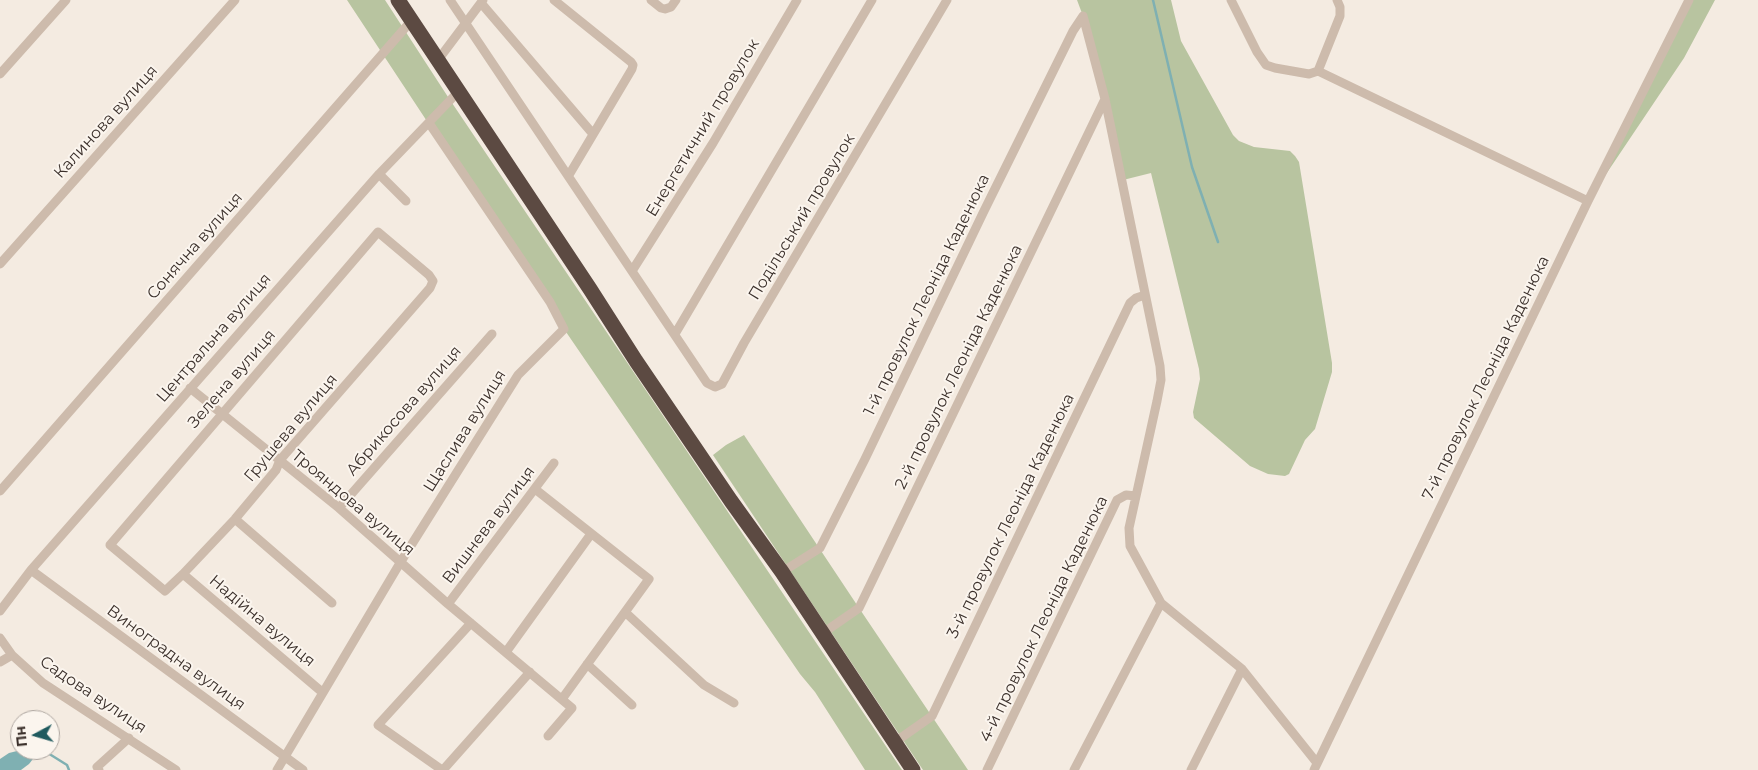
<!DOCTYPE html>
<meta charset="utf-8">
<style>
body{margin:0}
#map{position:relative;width:1758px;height:770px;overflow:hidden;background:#f4ebe1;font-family:Montserrat,sans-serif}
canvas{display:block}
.north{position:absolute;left:10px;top:710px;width:50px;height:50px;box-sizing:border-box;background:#fbf5ee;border:1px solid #aea6a0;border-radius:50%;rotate:264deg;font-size:14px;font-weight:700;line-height:20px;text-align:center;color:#3b302b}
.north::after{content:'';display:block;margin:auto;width:18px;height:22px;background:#1f5a5e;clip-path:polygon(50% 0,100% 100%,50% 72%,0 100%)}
</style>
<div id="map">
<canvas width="1758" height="770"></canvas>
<div class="north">Пн</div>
</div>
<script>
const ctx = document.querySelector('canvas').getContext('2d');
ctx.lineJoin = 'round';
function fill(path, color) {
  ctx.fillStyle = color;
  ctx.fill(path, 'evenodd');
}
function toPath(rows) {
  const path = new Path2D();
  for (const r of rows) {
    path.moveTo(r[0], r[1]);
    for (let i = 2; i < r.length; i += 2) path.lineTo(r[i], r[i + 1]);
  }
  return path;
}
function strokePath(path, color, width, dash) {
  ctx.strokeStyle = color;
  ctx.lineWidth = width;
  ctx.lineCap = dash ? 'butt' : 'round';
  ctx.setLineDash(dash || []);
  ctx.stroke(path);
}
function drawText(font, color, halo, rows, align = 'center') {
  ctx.font = font + ' Montserrat,sans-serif';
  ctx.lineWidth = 4;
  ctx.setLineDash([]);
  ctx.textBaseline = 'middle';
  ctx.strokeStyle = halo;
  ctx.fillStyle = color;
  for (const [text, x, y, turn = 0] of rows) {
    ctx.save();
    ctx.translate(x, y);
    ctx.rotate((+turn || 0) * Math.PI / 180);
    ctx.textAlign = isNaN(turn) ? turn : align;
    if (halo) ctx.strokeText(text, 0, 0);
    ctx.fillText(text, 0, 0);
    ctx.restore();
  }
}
const green = toPath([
 [347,0,385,0,450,100,902,770,865,770,815,692,800,674,564,329],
 [1077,0,1171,0,1181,41,1233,135,1239,141,1254,147,1290,151,1295,156,1299,162,1332,363,1332,372,1315,429,1305,440,1289,474,1285,476,1268,474,1250,466,1194,418,1193,412,1200,379,1199,369,1151,173,1123,180,1083,16],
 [1689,0,1715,0,1684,58,1588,201],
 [744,435,859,608,968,770,923,770,713,455,726,445]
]);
const water = toPath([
 [17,751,28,752,33,759,29,764,21,770,0,770,0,759,9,753]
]);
const stream = toPath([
 [1153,0,1192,167,1218,242],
 [43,750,67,765,69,770]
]);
const street = toPath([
 [450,0,707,383,715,387,722,384,744,343,947,0],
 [554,0,631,62,633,65,632,69,569,175],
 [651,0,661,8,665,9,671,7,676,0],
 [1231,0,1257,52,1266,65,1275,68,1309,74,1318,71,1340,16,1340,7,1337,0],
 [481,3,593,134],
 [1083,16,1105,99,1160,366,1161,380,1157,401,1129,528,1130,546,1161,603,1242,669,1317,763],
 [438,60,483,0],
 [1318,71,1588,201],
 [0,74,66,0],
 [379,174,406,201],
 [378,232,429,275,433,281,430,288,280,460,276,470,235,519,183,574,165,591,110,545,378,232],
 [0,264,235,0],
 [632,271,713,143,797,0],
 [675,334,872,0],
 [190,388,339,508,448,604,572,708,548,736],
 [535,489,649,579,562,699],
 [0,491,412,20],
 [339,508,492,334],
 [235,519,332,603],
 [31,570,303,770],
 [782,572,820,548,865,459,983,213,1073,31,1083,16],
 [183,574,322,692],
 [448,604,554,463],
 [0,611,31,570,379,174,459,91],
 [625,612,704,685,734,703],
 [823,633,859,608,1105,99],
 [0,638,12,655,43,683,176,770],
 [506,652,591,534],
 [0,662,12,655],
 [587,664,632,705],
 [895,742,932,716,1130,303,1136,298,1145,295],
 [99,770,97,767,129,738],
 [277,770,400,563,518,375,564,329,550,302,429,123],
 [442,770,378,725,471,623],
 [443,770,530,672],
 [987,770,1117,500,1126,495,1136,496],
 [1074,770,1161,603],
 [1191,770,1242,669],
 [1314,770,1588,201,1689,0]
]);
const highway = toPath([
 [398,0,590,289,636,361,731,501,782,572,913,770]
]);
const streetNames = [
 ["Калинова вулиця",106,122,-48],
 ["Енергетичний провулок",703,128,-59],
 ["Подільський провулок",802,217,-59],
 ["Сонячна вулиця",195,246,-49],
 ["1-й провулок Леоніда Каденюка",927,295,-64],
 ["Центральна вулиця",214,338,-49],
 ["2-й провулок Леоніда Каденюка",959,367,-64],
 ["7-й провулок Леоніда Каденюка",1486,378,-64],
 ["Зелена вулиця",232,379,-49],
 ["Абрикосова вулиця",404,411,-49],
 ["Грушева вулиця",291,428,-50],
 ["Щаслива вулиця",465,431,-58],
 ["Трояндова вулиця",353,503,40],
 ["3-й провулок Леоніда Каденюка",1011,516,-64],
 ["Вишнева вулиця",489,525,-53],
 ["4-й провулок Леоніда Каденюка",1044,619,-64],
 ["Надійна вулиця",262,621,40],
 ["Виноградна вулиця",176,658,36],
 ["Садова вулиця",93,695,34]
];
fill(green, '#b8c4a0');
fill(water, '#7fb0b2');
strokePath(stream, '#7fb0b2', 2.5);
strokePath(street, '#cdbbac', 9);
strokePath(highway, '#5c4a42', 15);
drawText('16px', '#3b302b', '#fbf5ee', streetNames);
</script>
